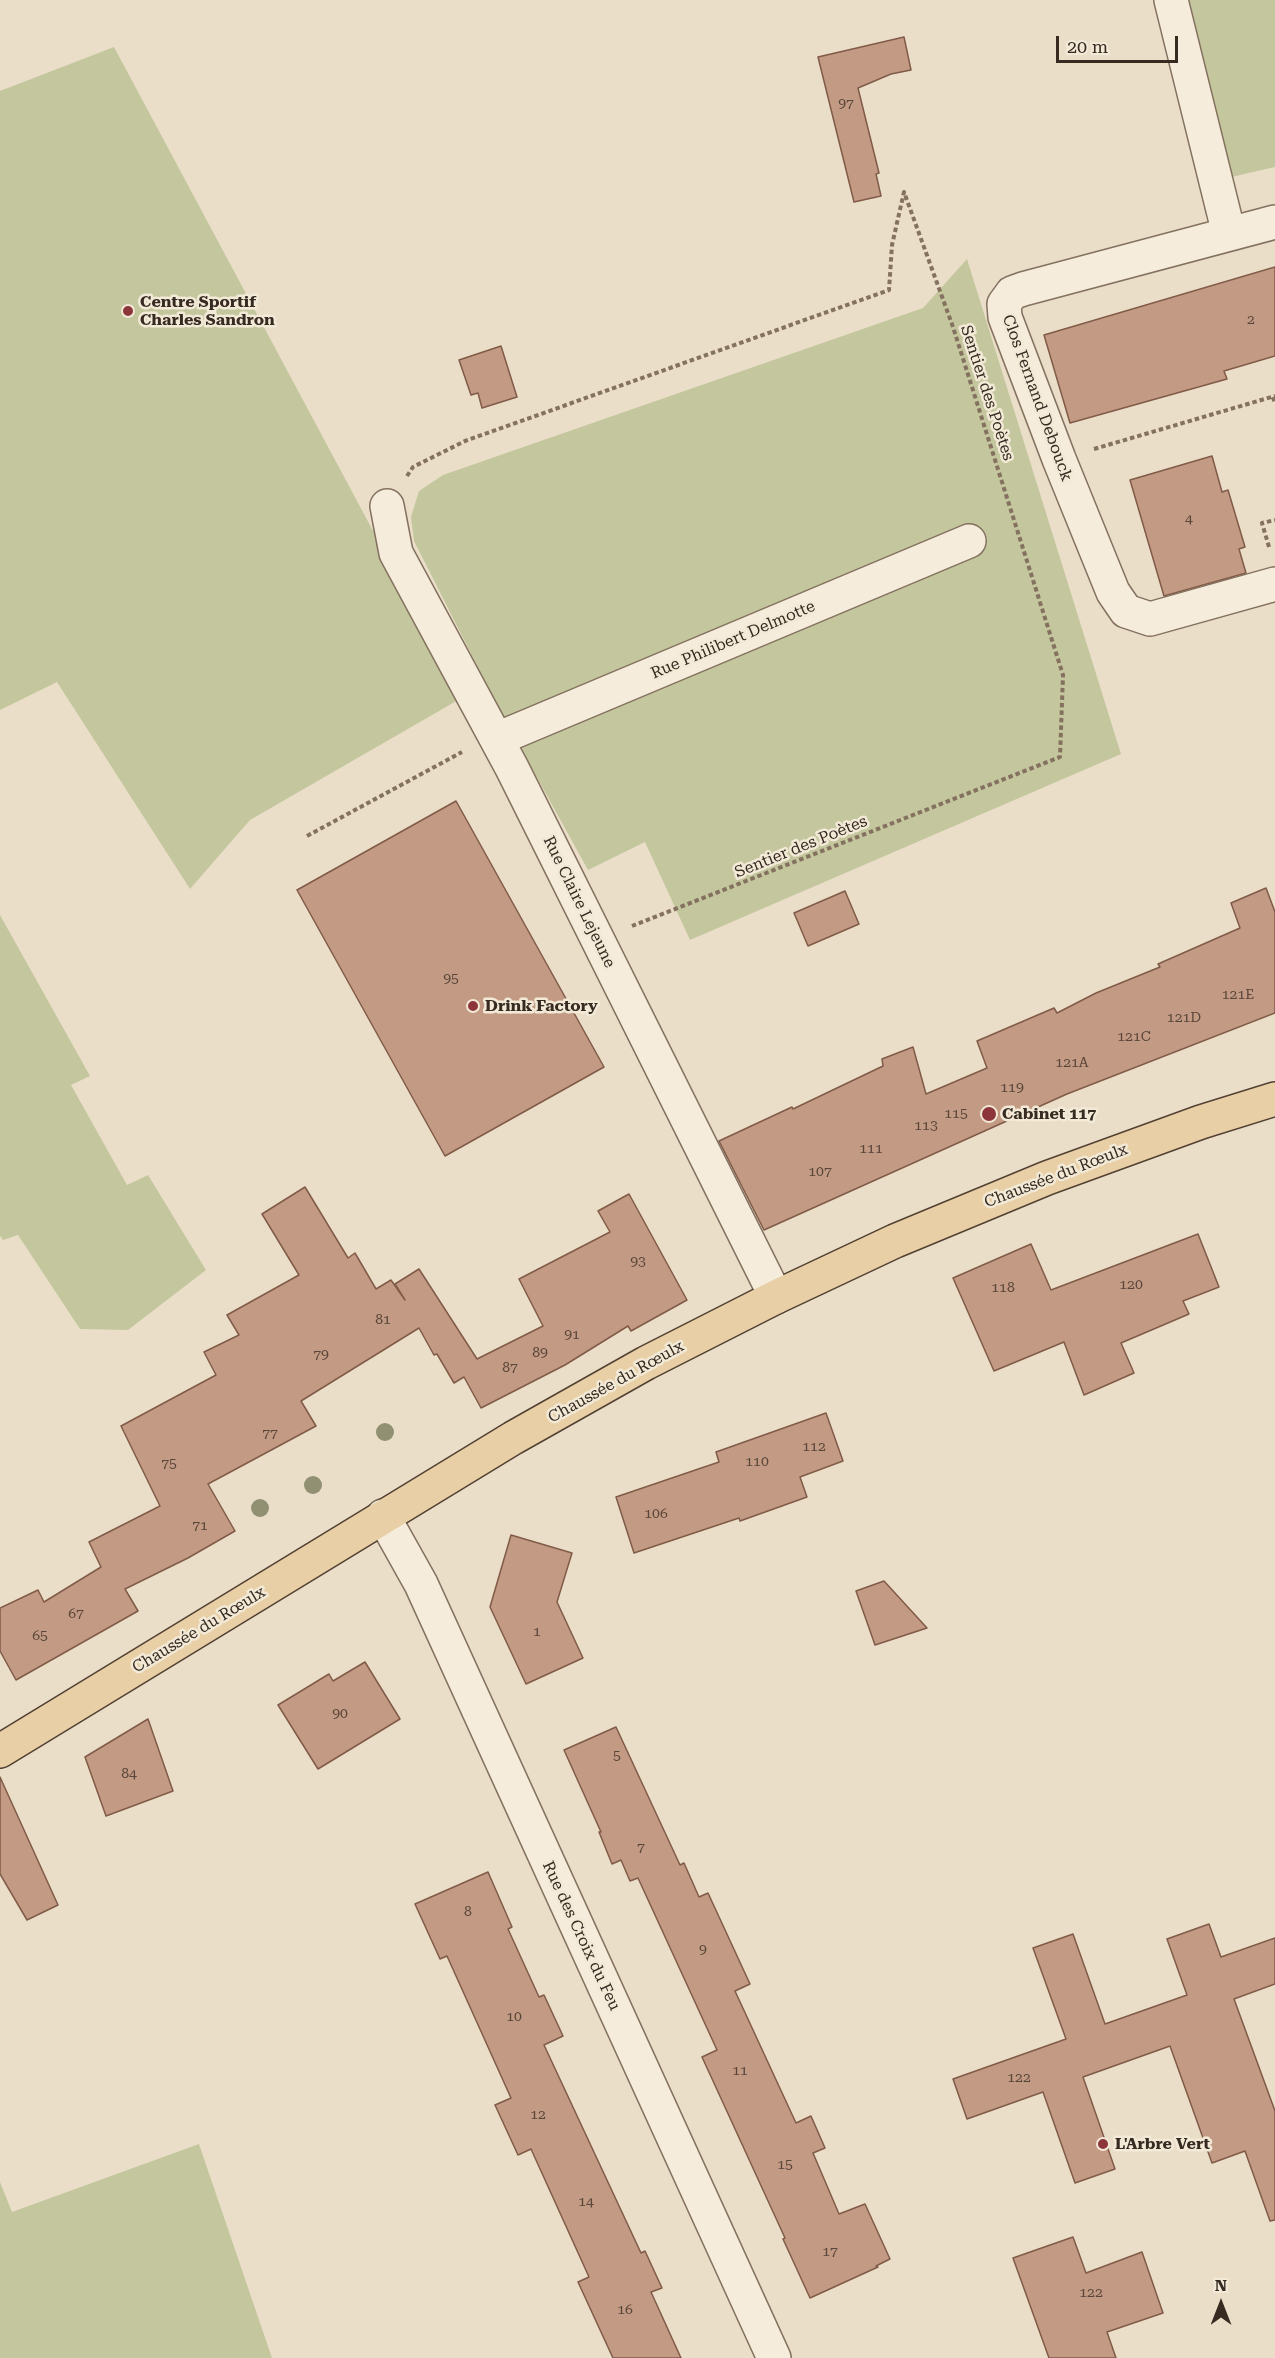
<!DOCTYPE html>
<meta charset="utf-8">
<style>
body{margin:0}
#map{position:relative;width:1275px;height:2358px;overflow:hidden;background:#eadec9;font-family:"Roboto Serif",serif}
canvas{display:block}
.north{position:absolute;left:1191px;top:2274px;width:60px;height:60px;-webkit-text-stroke:4px #f2e9d7;paint-order:stroke;rotate:0deg;font-size:16px;font-weight:700;line-height:24px;text-align:center;color:#362a21}
.north::after{content:'';display:block;margin:auto;width:21px;height:27px;background:#362a21;clip-path:polygon(50% 0,100% 100%,50% 72%,0 100%)}
.scale{position:absolute;left:1056px;top:36px;width:122px;height:27px;box-sizing:border-box;border:3px solid #362a21;border-top:0;padding-left:8px;font-size:18px;line-height:21px;white-space:nowrap;color:#362a21;-webkit-text-stroke:4px #f2e9d7;paint-order:stroke}
</style>
<div id="map">
<canvas width="1275" height="2358"></canvas>
<div class="north">N</div>
<div class="scale">20 m</div>
</div>
<script>
const ctx = document.querySelector('canvas').getContext('2d');
ctx.lineJoin = 'round';
function fill(path, color) {
  ctx.fillStyle = color;
  ctx.fill(path, 'evenodd');
}
function toPath(rows) {
  const path = new Path2D();
  for (const r of rows) {
    path.moveTo(r[0], r[1]);
    for (let i = 2; i < r.length; i += 2) path.lineTo(r[i], r[i + 1]);
  }
  return path;
}
function strokePath(path, color, width, dash) {
  ctx.strokeStyle = color;
  ctx.lineWidth = width;
  ctx.lineCap = dash ? 'butt' : 'round';
  ctx.setLineDash(dash || []);
  ctx.stroke(path);
}
function drawText(font, color, halo, rows, align = 'center') {
  ctx.font = font + ' "Roboto Serif",serif';
  ctx.lineWidth = 5;
  ctx.setLineDash([]);
  ctx.textBaseline = 'middle';
  ctx.strokeStyle = halo;
  ctx.fillStyle = color;
  for (const [text, x, y, turn = 0] of rows) {
    ctx.save();
    ctx.translate(x, y);
    ctx.rotate((+turn || 0) * Math.PI / 180);
    ctx.textAlign = isNaN(turn) ? turn : align;
    if (halo) ctx.strokeText(text, 0, 0);
    ctx.fillText(text, 0, 0);
    ctx.restore();
  }
}
const green = toPath([
 [1154,0,1275,0,1275,167,1218,180,1180,95],
 [114,47,372,529,396,553,472,692,250,820,190,889,57,682,0,710,0,91],
 [967,259,1121,754,690,940,645,842,588,870,497,705,414,541,411,517,419,491,443,475,923,308],
 [0,915,90,1076,71,1085,127,1185,148,1175,206,1270,128,1330,80,1329,18,1235,3,1240,0,1236],
 [199,2144,272,2358,0,2358,0,2182,12,2212]
]);
const building = toPath([
 [904,37,911,70,891,74,858,88,879,173,876,174,881,196,854,202,818,57,904,37],
 [1275,267,1275,356,1224,371,1227,379,1070,423,1044,335,1275,267],
 [501,346,517,397,482,408,478,393,471,395,459,360,501,346],
 [1212,456,1222,492,1228,490,1245,547,1239,549,1246,573,1164,596,1130,480,1212,456],
 [456,801,604,1067,445,1156,297,890,456,801],
 [1266,888,1275,912,1275,1013,1067,1094,764,1230,719,1141,792,1107,793,1109,883,1066,882,1059,913,1047,926,1094,987,1068,977,1041,1054,1008,1057,1013,1096,993,1160,967,1158,964,1240,928,1231,903,1266,888],
 [845,891,859,924,808,946,794,913,845,891],
 [305,1187,348,1258,355,1253,376,1289,391,1280,405,1300,395,1284,419,1269,477,1359,543,1326,519,1279,610,1232,598,1211,629,1194,687,1300,631,1331,628,1326,565,1365,481,1408,464,1377,454,1383,437,1354,434,1355,419,1328,301,1401,316,1426,208,1484,235,1531,188,1558,125,1589,138,1611,16,1680,0,1651,0,1608,38,1590,44,1602,101,1567,89,1542,160,1506,121,1426,216,1375,204,1352,239,1335,227,1315,299,1275,262,1214,305,1187],
 [1198,1234,1219,1287,1183,1301,1189,1314,1121,1343,1134,1373,1084,1395,1064,1342,994,1371,953,1278,1031,1244,1051,1290,1198,1234],
 [826,1413,843,1461,800,1477,807,1497,740,1521,739,1518,634,1553,616,1497,719,1462,716,1452,826,1413],
 [511,1535,572,1553,557,1602,583,1658,526,1684,490,1607,511,1535],
 [884,1581,927,1628,875,1645,856,1591,884,1581],
 [365,1662,400,1719,318,1769,278,1705,329,1674,333,1681,365,1662],
 [148,1719,173,1791,106,1816,85,1757,148,1719],
 [616,1727,680,1865,684,1863,699,1897,708,1893,750,1984,735,1991,796,2123,811,2116,825,2148,813,2153,839,2214,865,2204,890,2259,876,2266,878,2267,810,2298,783,2239,785,2238,702,2057,717,2050,638,1878,630,1881,621,1860,612,1864,599,1832,601,1832,564,1750,616,1727],
 [0,1777,58,1905,27,1920,0,1874,0,1777],
 [488,1872,512,1927,508,1929,539,1997,544,1995,563,2036,544,2045,641,2253,645,2251,662,2288,651,2292,681,2358,613,2358,578,2282,589,2277,531,2149,518,2155,495,2105,511,2098,447,1956,440,1959,415,1904,488,1872],
 [1209,1924,1221,1957,1275,1938,1275,1984,1234,1999,1275,2111,1275,2220,1270,2221,1245,2151,1212,2163,1170,2046,1083,2077,1115,2169,1075,2183,1043,2092,967,2119,953,2079,1066,2039,1033,1948,1073,1934,1105,2024,1187,1995,1167,1939,1209,1924],
 [1073,2237,1086,2273,1142,2252,1163,2313,1107,2332,1116,2358,1049,2358,1013,2258,1073,2237]
]);
const path = toPath([
 [1273,397,1275,403],
 [1094,449,1275,396],
 [407,476,413,467,465,441,889,290,892,245,904,192,953,327,1063,675,1060,757,632,926],
 [1269,547,1262,523,1275,520],
 [307,836,462,752]
]);
const minor = toPath([
 [1171,0,1229,234],
 [1275,222,1023,289,1012,293,1004,304,1005,317,1059,459,1113,592,1126,611,1150,619,1275,584],
 [387,506,396,553,512,768,776,1297],
 [497,739,969,541],
 [383,1516,421,1584,774,2358]
]);
const major = toPath([
 [0,1751,513,1438,646,1363,776,1297,895,1241,1047,1178,1201,1122,1275,1099]
]);
const trees = [
 [385,1432],
 [313,1485],
 [260,1508]
];
const markers = [
 [128,311,6,"#8c363c"],
 [473,1006,6,"#8c363c"],
 [989,1114,8,"#8c363c"],
 [1103,2144,6,"#8c363c"]
];
const numberNames = [
 ["97",846,104],
 ["2",1251,320],
 ["4",1189,519],
 ["95",451,979],
 ["121E",1238,995],
 ["121D",1184,1018],
 ["121C",1134,1037],
 ["121A",1072,1063],
 ["119",1012,1088],
 ["115",956,1114],
 ["113",926,1126],
 ["111",871,1149],
 ["107",820,1172],
 ["93",638,1262],
 ["120",1131,1285],
 ["118",1003,1288],
 ["81",383,1320],
 ["91",572,1335],
 ["89",540,1353],
 ["79",321,1355],
 ["87",510,1368],
 ["77",270,1434],
 ["112",814,1447],
 ["110",757,1462],
 ["75",169,1464],
 ["106",656,1514],
 ["71",200,1526],
 ["67",76,1614],
 ["1",537,1632],
 ["65",40,1636],
 ["90",340,1714],
 ["5",617,1756],
 ["84",129,1774],
 ["7",641,1848],
 ["8",468,1912],
 ["9",703,1950],
 ["10",514,2017],
 ["11",740,2071],
 ["122",1019,2078],
 ["12",538,2115],
 ["15",785,2165],
 ["14",586,2202],
 ["17",830,2252],
 ["122",1091,2293],
 ["16",625,2310]
];
const poiNames = [
 ["Centre Sportif",140,302],
 ["Charles Sandron",140,320],
 ["Drink Factory",485,1006],
 ["Cabinet 117",1002,1114],
 ["L'Arbre Vert",1115,2144]
];
const streetNames = [
 ["Sentier des Poètes",987,393,72],
 ["Clos Fernand Debouck",1037,398,70],
 ["Rue Philibert Delmotte",733,640,-23],
 ["Sentier des Poètes",801,847,-22],
 ["Rue Claire Lejeune",579,902,64],
 ["Chaussée du Rœulx",1056,1176,-21],
 ["Chaussée du Rœulx",616,1382,-29],
 ["Chaussée du Rœulx",199,1630,-31],
 ["Rue des Croix du Feu",581,1936,65]
];
fill(green, '#c4c79e');
fill(building, '#c39a83');
strokePath(building, '#805b48', 1.5);
strokePath(minor, '#84715f', 36);
strokePath(major, '#524033', 36);
strokePath(path, '#84715f', 4, [4.5, 3]);
strokePath(minor, '#f5ecdb', 33);
strokePath(major, '#e8cfa5', 33);
ctx.fillStyle = '#919072';
for (const [x, y] of trees) {
  ctx.beginPath();
  ctx.arc(x, y, 9, 0, 2 * Math.PI);
  ctx.fill();
}
for (const [x, y, r, color] of markers) {
  const dot = new Path2D();
  dot.arc(x, y, r, 0, 2 * Math.PI);
  ctx.fillStyle = color;
  ctx.fill(dot);
  strokePath(dot, '#f2e9d7', 2);
}
drawText('14px', '#59463a', null, numberNames);
drawText('bold 16px', '#362a21', '#f2e9d7', poiNames, 'left');
drawText('16px', '#362a21', '#f2e9d7', streetNames);
</script>
